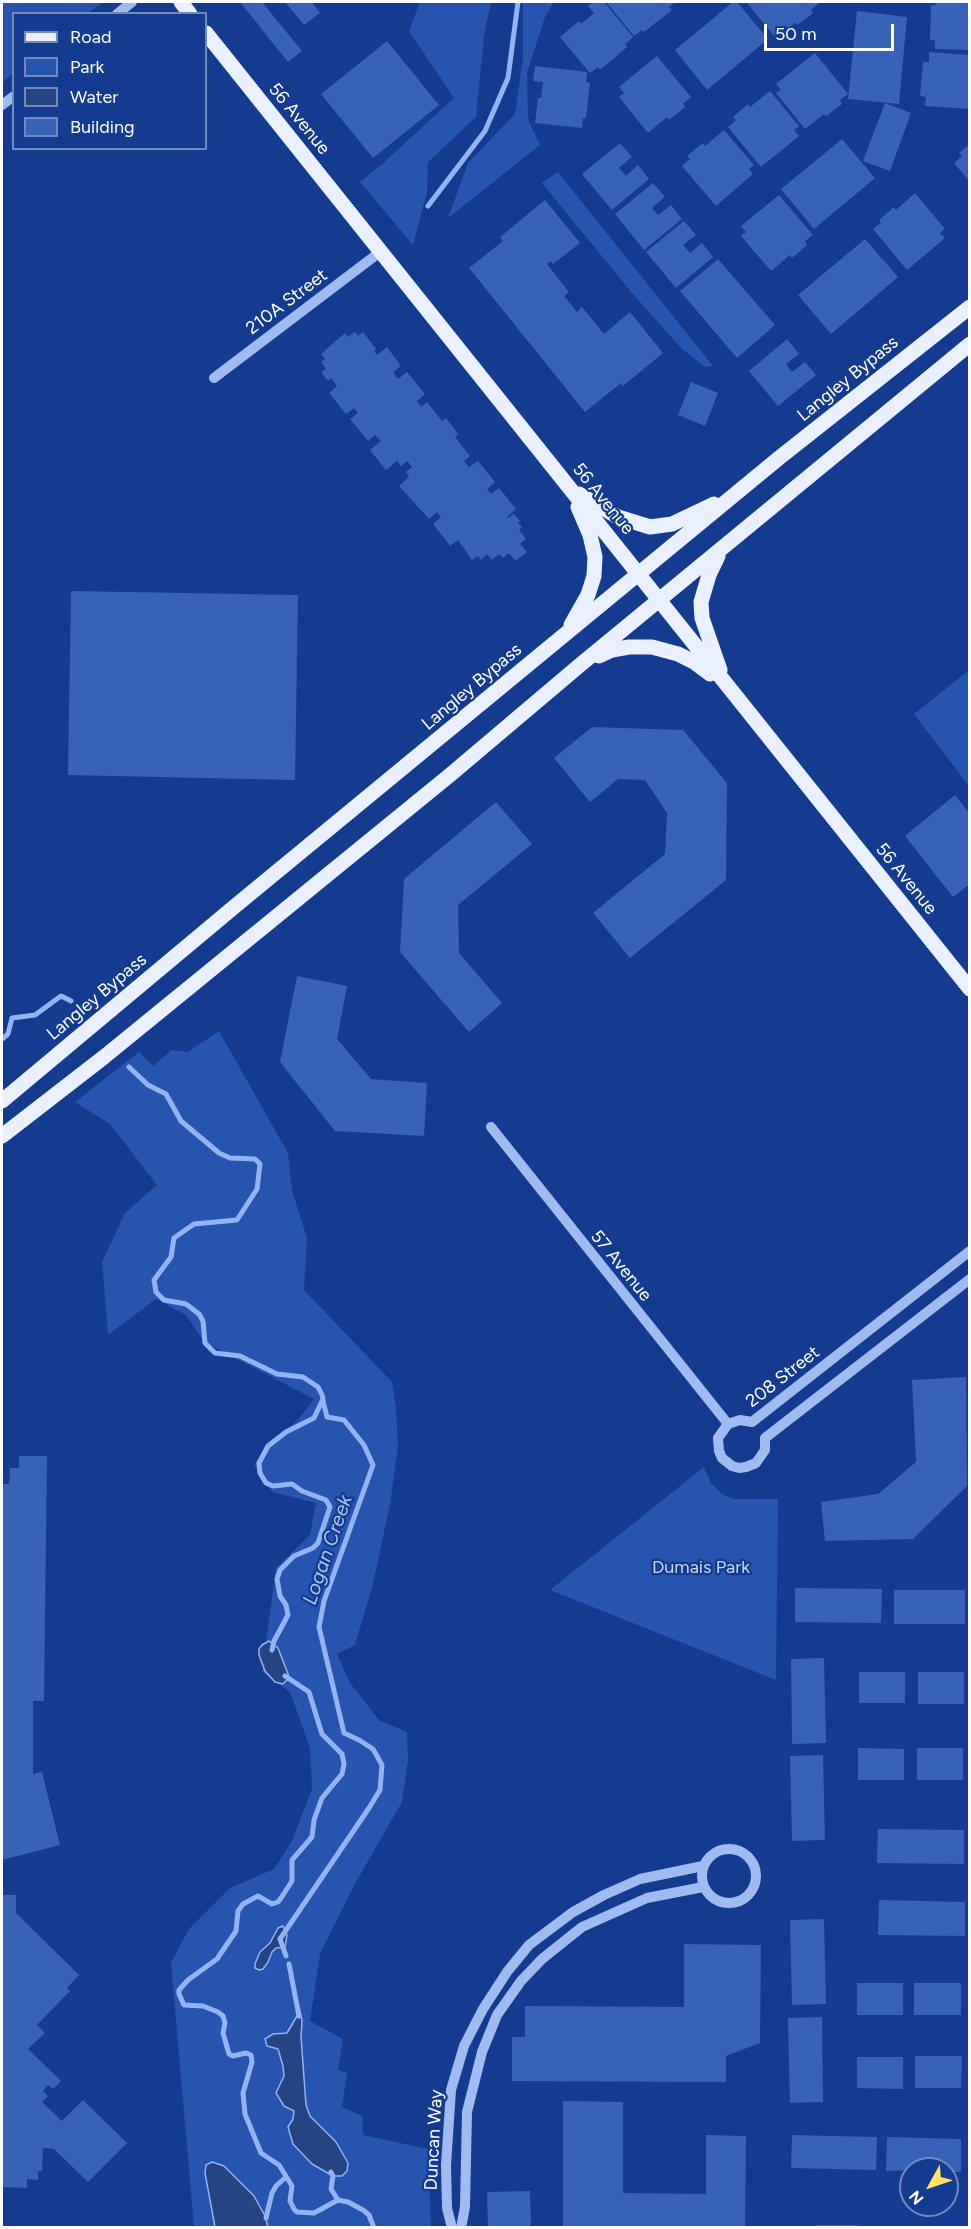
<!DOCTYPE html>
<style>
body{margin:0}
#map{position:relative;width:971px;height:2229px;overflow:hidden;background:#143b90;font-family:Figtree,sans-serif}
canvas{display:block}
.frame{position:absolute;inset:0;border:3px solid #fff;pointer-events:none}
.legend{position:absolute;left:12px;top:12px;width:195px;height:138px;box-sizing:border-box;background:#143b90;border:2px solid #7289bc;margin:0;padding:8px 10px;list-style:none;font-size:18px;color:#fff}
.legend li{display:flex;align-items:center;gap:12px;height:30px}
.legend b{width:30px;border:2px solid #7289bc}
.north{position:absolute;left:899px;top:2157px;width:60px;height:60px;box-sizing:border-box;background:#143b90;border:2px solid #7289bc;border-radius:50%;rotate:230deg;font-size:16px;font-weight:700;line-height:24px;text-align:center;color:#fff}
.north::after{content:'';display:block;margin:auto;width:21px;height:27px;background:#ffe460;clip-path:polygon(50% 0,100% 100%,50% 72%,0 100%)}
.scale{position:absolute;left:764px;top:24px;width:130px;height:27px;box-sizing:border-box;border:3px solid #fff;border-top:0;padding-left:8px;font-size:18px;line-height:21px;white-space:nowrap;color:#fff;-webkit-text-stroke:4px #143b90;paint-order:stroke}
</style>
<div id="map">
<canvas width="971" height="2229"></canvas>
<div class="frame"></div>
<ul class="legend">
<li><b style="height:8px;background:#eaf0ff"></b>Road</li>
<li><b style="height:16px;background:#2654af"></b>Park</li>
<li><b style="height:16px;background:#264383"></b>Water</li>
<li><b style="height:16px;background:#3862b7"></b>Building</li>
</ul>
<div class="north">N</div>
<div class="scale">50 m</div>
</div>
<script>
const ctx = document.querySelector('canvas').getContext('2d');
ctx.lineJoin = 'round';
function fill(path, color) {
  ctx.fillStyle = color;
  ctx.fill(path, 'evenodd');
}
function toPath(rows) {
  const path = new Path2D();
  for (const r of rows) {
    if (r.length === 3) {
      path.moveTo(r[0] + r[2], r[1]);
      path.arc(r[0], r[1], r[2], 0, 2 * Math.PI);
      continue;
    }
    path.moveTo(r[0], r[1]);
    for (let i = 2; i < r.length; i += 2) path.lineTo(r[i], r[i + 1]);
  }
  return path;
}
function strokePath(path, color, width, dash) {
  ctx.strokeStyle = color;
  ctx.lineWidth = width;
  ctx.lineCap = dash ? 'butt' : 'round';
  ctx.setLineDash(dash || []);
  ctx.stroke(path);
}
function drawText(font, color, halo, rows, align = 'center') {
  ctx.font = font + ' Figtree,sans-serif';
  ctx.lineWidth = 4.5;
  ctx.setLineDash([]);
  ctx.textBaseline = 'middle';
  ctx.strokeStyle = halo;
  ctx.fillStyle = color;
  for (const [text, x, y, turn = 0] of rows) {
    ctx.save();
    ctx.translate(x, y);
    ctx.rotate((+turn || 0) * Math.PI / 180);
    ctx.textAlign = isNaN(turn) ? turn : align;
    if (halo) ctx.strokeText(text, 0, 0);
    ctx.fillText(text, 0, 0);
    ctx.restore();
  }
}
const green = toPath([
 [2,2,103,2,88,13,14,14,13,73,2,83],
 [420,2,491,2,484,36,476,117,428,162,427,192,413,245,360,182,381,165,454,98,409,31],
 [523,2,554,2,545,17,527,73,528,119,540,145,448,218,468,163,515,114,523,58],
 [558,172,713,366,705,367,682,349,632,293,542,183],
 [969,670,969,786,914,714],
 [219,1031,288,1153,292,1190,307,1238,304,1290,392,1382,396,1408,398,1447,390,1504,373,1584,355,1645,337,1654,350,1683,379,1720,407,1732,408,1761,402,1802,356,1882,320,1954,310,2021,343,2039,338,2070,347,2073,342,2107,362,2116,363,2135,428,2149,431,2227,194,2227,171,1963,189,1929,230,1888,274,1869,292,1841,312,1789,310,1748,290,1692,262,1672,276,1568,310,1535,316,1503,272,1492,254,1465,271,1441,297,1421,314,1399,214,1347,202,1339,186,1315,156,1299,108,1335,102,1262,125,1213,157,1185,110,1124,75,1102,139,1052,153,1066,172,1050,188,1052],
 [704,1467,711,1483,722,1494,734,1499,778,1499,776,1680,550,1590]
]);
const water = toPath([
 [269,1641,278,1648,288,1674,289,1678,283,1684,275,1682,265,1671,259,1655,259,1649,262,1645,269,1641],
 [283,1926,287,1935,285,1947,276,1948,272,1952,268,1962,263,1969,259,1970,255,1968,255,1964,260,1952,270,1943,278,1928,283,1926],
 [300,2011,302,2021,301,2037,306,2105,310,2116,336,2142,348,2163,347,2171,342,2176,333,2176,312,2164,293,2144,288,2127,293,2119,294,2111,284,2106,276,2093,284,2076,283,2066,278,2049,267,2046,265,2039,273,2034,287,2033,300,2011],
 [212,2162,224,2166,254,2196,265,2216,268,2227,215,2227,205,2173,206,2165,212,2162]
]);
const stream = toPath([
 [428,206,485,131,508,78,518,2],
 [2,1039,8,1034,12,1018,35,1015,61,996,71,1001],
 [129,1067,148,1085,166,1094,181,1121,219,1153,230,1158,255,1159,260,1164,257,1189,237,1220,194,1224,174,1238,171,1257,154,1280,156,1292,164,1300,186,1304,199,1314,203,1321,205,1343,215,1353,240,1356,277,1374,303,1377,318,1387,322,1395,323,1399,314,1418,286,1432,268,1446,259,1463,260,1473,266,1483,273,1486,292,1484,302,1491,326,1500,330,1507,318,1543,313,1548,294,1556,280,1570,277,1579,280,1596,286,1605,288,1615,274,1641,272,1650],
 [285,1676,309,1692,322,1734,342,1754,344,1764,342,1774,322,1798,314,1820,312,1837,292,1860,292,1881,281,1898,278,1902,272,1904,258,1896,243,1904,238,1911,236,1931,217,1959,188,1980,179,1990,179,1994,184,2005,203,2006,218,2012,223,2016,225,2023,223,2033,229,2054,233,2056,246,2053,251,2055,252,2062,243,2093,245,2114,261,2153,279,2165,292,2186,290,2201,294,2209,297,2212,314,2213,338,2200],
 [286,1956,280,1939,369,1808,380,1790,382,1765,373,1749,359,1740,344,1733,319,1627,324,1601,373,1465,364,1445,344,1420,327,1417,323,1401],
 [289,1964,299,2016],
 [331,2172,333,2176,331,2189,338,2200],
 [338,2200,348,2202,363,2210,369,2215,374,2228],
 [266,2218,272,2193,276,2186,286,2177]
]);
const building = toPath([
 [240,2,262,2,302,51,288,62],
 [285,2,312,2,320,13,304,25],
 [593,2,604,2,633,37,625,44,627,47,600,70,598,67,590,73,560,37,579,21,581,24,594,13,588,6],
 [606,2,675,2,669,7,672,10,644,32,642,30,634,36],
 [733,2,737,2,768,39,707,90,675,50],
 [748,2,817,2,819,3,811,10,813,13,797,25,795,23,776,38,747,3],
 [936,2,970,2,970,50,935,49,935,40,930,40,931,5,936,5],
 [857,11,907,17,899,104,848,99],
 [387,41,439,105,373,158,321,94],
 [929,52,970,55,970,109,925,106,926,97,920,96,923,62,929,62],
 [815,53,848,94,840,100,842,104,826,116,824,114,805,129,776,93,781,90,776,84],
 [657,56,691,97,683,104,685,107,669,120,667,117,648,133,619,97,624,93,619,87],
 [535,66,587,72,586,82,590,83,586,118,583,118,582,128,535,123,538,98,541,98,543,82,533,81],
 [770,91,799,126,794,130,799,136,761,167,728,127,736,120,733,117,748,104,750,107],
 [885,103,911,113,890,171,863,161],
 [724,130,754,165,749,169,753,174,716,206,682,166,690,159,687,156,703,143,705,146],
 [842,139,875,178,814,229,781,189],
 [620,143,632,157,619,168,626,176,638,165,649,179,612,210,582,174],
 [970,144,970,182,954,163,962,156,959,153],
 [653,183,665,197,652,208,658,215,671,205,682,219,644,250,615,214],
 [915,193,945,229,940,233,945,238,907,270,873,229,881,223,879,220,894,207,896,210],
 [779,195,813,235,805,241,807,245,792,258,790,255,771,271,741,236,746,232,741,226],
 [545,200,580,243,553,264,551,261,547,264,569,292,564,296,577,312,582,307,604,334,630,312,663,353,623,386,621,383,585,412,469,268,503,241,500,237],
 [684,221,696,235,683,245,690,253,702,243,713,257,676,288,646,252],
 [865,239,898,277,831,334,798,295],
 [718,259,775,325,737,358,680,291],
 [355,332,358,336,363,332,376,349,374,351,377,355,387,347,401,366,393,372,398,379,407,372,425,394,417,401,421,407,427,402,442,421,446,418,458,434,455,437,470,456,464,461,469,467,478,461,495,482,487,489,491,494,499,488,516,509,507,517,508,518,514,514,520,521,518,523,522,527,519,530,526,539,520,544,527,552,515,561,509,553,503,558,499,554,492,560,487,554,481,560,478,556,472,560,458,540,450,546,433,524,441,517,437,512,429,519,399,486,409,477,406,472,412,467,407,461,401,466,397,461,386,470,370,450,381,441,375,435,368,441,350,419,358,413,354,408,346,414,329,393,337,386,331,378,328,381,321,372,326,369,321,362,325,359,321,354,345,333,348,337],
 [787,339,799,354,786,364,792,372,805,362,816,375,778,406,749,371],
 [691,382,718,393,705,426,678,415],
 [71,591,298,595,295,780,68,775],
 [592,727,683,730,727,783,726,880,630,958,593,913,665,854,667,813,645,780,618,779,590,802,554,758],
 [955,795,970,814,970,884,953,897,905,836],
 [496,802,532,844,458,905,459,953,502,1003,469,1032,400,952,404,879],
 [297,976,347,986,337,1039,371,1079,427,1083,424,1136,335,1131,280,1062],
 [966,1377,967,1486,913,1539,825,1541,821,1502,878,1494,916,1462,912,1380],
 [19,1456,47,1456,44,1701,33,1701,33,1774,42,1772,60,1845,2,1860,2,1484,9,1484,10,1468,19,1468],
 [795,1588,882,1589,881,1623,795,1622],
 [894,1590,965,1590,965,1624,894,1624],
 [824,1658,826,1743,792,1744,791,1659],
 [859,1672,905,1672,905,1703,859,1703],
 [918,1672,964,1672,964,1704,918,1704],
 [858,1748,904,1749,904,1780,858,1780],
 [917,1748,963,1748,963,1780,917,1780],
 [823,1755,825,1840,792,1841,790,1756],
 [878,1829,964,1830,964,1864,877,1863],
 [2,1895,16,1895,16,1913,79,1975,67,1988,70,1991,37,2025,45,2033,28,2049,61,2081,53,2089,48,2085,43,2091,48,2096,42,2102,62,2121,83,2100,127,2143,88,2182,54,2149,43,2148,42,2171,38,2171,38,2180,27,2179,27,2188,2,2187],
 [879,1900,965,1902,965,1936,878,1935],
 [824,1919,826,2004,792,2005,790,1920],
 [684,1944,761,1945,760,2043,726,2056,726,2082,512,2081,512,2037,525,2037,525,2006,684,2007],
 [857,1983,903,1983,903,2015,857,2015],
 [914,1983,961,1983,961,2015,914,2015],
 [822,2017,823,2102,790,2103,788,2018],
 [915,2056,962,2056,961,2088,915,2088],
 [857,2057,903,2057,903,2089,857,2088],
 [563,2101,623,2102,623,2193,706,2194,706,2135,746,2136,745,2228,563,2228],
 [792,2135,877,2137,876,2170,791,2168],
 [887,2137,961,2139,961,2172,947,2172,947,2169,886,2171],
 [530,2191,531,2228,488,2228,487,2192],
 [816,2225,857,2225,857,2228,816,2228]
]);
const minor = toPath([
 [117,14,132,2],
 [2,105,14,96],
 [214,378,380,252],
 [491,1127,728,1424],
 [970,1251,752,1422,740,1420,728,1424,718,1438,719,1451,722,1458,732,1466,739,1468,746,1467,756,1463,765,1450,765,1438,970,1279],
 [729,1876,27],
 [452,2228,447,2208,446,2165,451,2090,464,2046,483,2009,507,1972,529,1945,573,1912,604,1895,640,1879,703,1866],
 [461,2228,465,2207,467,2112,482,2052,497,2015,521,1981,542,1959,582,1927,647,1898,703,1887]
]);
const major = toPath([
 [181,2,190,14],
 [206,33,970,989],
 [579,494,618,517,650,527,672,524,714,504],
 [718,556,709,575,701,602,702,618,720,670],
 [571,625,588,595,594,576,595,557,590,535,578,507],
 [599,656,612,650,629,647,652,647,678,654,694,662,710,674],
 [2,1101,234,907,779,458,970,307],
 [2,1136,104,1057,450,775,580,665,970,344]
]);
const streetNames = [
 ["56 Avenue",299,119,51],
 ["210A Street",287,302,-37],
 ["Langley Bypass",848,379,-39],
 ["56 Avenue",603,499,51],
 ["Langley Bypass",472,687,-40],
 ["56 Avenue",906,879,51],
 ["Langley Bypass",97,997,-40],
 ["57 Avenue",621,1266,51],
 ["208 Street",783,1377,-38],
 ["Duncan Way",434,2140,-87]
];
const parkNames = [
 ["Dumais Park",701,1568]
];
const waterNames = [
 ["Logan Creek",328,1550,-71]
];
fill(green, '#2654af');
fill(water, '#264383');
strokePath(water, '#92b4f4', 1.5);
strokePath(stream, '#92b4f4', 5);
fill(building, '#3862b7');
strokePath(minor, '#a0bbf1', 10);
strokePath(major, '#eaf0ff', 15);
drawText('18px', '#fff', '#143b90', streetNames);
drawText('18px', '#c7d9fc', '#143b90', parkNames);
drawText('italic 20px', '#acc5f8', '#143b90', waterNames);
</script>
